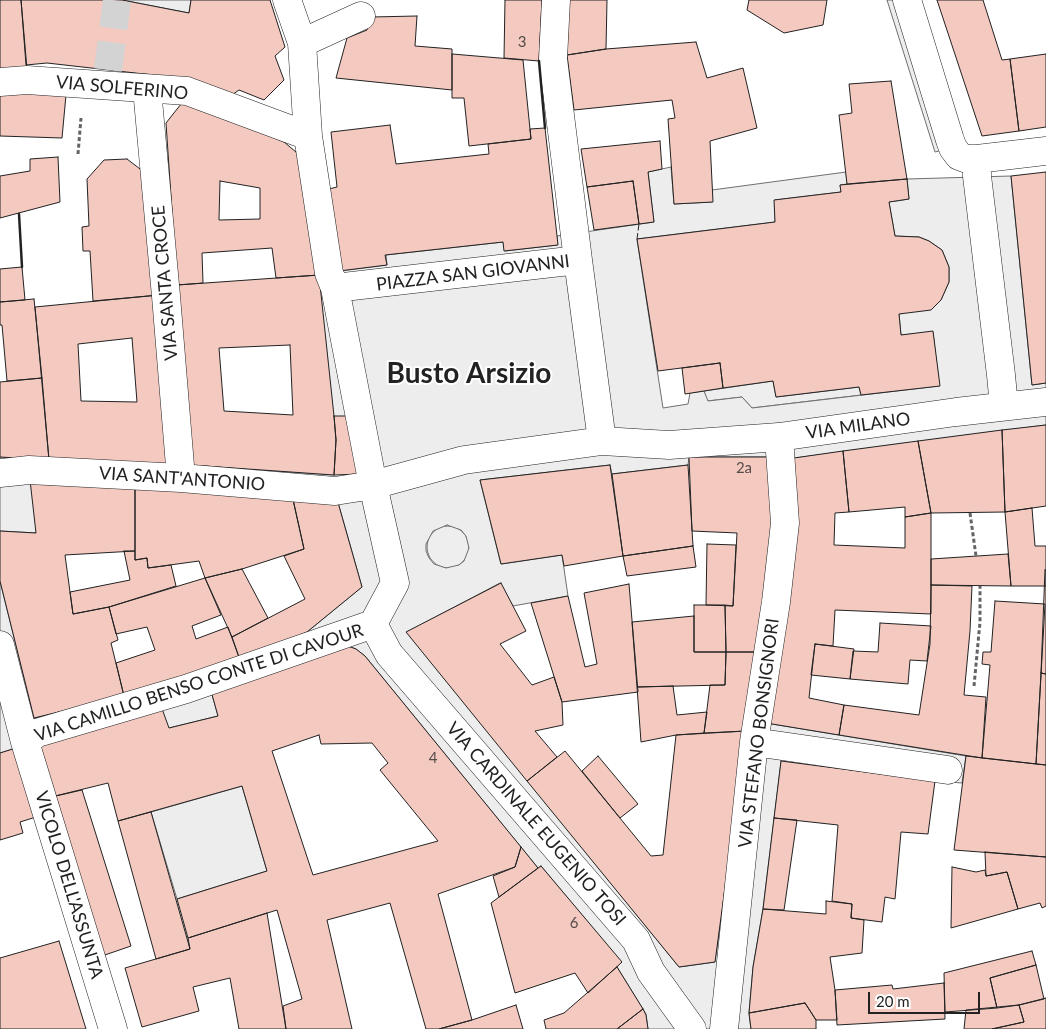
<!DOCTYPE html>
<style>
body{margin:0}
#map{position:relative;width:1046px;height:1029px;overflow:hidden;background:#fff;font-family:Lato,sans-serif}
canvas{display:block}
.scale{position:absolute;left:868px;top:992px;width:112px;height:22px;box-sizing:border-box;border:2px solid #222;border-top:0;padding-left:6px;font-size:15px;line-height:18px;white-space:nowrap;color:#222;-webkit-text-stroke:4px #fff;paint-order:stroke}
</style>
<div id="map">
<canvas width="1046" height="1029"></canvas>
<div class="scale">20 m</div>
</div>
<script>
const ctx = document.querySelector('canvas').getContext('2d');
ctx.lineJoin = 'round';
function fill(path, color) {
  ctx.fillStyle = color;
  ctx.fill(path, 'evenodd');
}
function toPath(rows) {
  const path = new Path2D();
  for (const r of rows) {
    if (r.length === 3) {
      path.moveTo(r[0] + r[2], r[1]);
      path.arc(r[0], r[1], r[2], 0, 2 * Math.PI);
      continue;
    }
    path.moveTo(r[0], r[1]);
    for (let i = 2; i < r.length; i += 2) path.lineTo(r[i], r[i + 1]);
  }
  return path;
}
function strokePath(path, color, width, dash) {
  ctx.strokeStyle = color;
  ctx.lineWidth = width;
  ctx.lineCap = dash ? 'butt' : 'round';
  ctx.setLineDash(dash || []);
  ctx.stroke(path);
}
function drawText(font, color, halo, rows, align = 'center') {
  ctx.font = font + ' Lato,sans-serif';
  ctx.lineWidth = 4;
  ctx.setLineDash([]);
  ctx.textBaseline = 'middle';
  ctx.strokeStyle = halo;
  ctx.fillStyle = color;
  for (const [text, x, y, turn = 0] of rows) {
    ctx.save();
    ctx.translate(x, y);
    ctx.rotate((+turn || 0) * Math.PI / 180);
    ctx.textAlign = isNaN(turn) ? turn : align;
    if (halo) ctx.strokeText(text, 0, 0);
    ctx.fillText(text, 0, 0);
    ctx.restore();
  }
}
const green = toPath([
 [773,381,776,397,859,387,861,395,752,408,742,397,707,401,704,391,773,381],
 [448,547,21]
]);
const parking = toPath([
 [122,0,191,0,189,13,122,0],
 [887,0,900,0,947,149,935,152,887,0],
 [671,167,674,204,712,202,712,190,846,172,847,184,840,185,841,192,775,200,775,222,637,239,663,408,688,404,690,393,704,391,708,401,742,397,752,408,939,386,933,332,901,335,899,314,941,300,949,282,949,267,942,250,929,241,919,237,895,236,889,202,909,199,907,179,1011,176,1032,385,1046,383,1046,425,787,459,766,723,966,756,962,783,935,781,781,762,763,909,753,967,749,1013,751,1029,648,1029,646,1014,617,967,621,962,541,866,538,868,365,656,356,649,348,646,211,691,218,716,169,728,16,748,0,753,0,581,34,718,170,684,307,632,362,587,337,499,36,533,0,531,0,457,190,465,334,475,319,275,339,271,387,265,386,255,503,242,505,251,557,245,557,236,654,222,648,172,671,167],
 [689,457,773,457,746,733,715,962,679,967,407,632,500,583,513,606,568,596,562,555,501,564,480,480,610,465,612,474,688,465,689,457],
 [447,525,461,530,466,536,469,548,464,561,459,565,446,568,434,564,429,558,426,551,426,544,433,531,447,525],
 [242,786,267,871,177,899,151,812,242,786]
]);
const building = toPath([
 [0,0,21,0,27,69,0,72,0,0],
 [21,0,122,0,189,13,191,0,270,0,285,47,275,56,284,80,264,100,239,90,232,95,153,75,47,63,26,65,21,0],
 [505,0,542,0,539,61,504,58,505,0],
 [569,0,607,0,606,49,567,55,569,0],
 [749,0,827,0,823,25,784,33,747,10,749,0],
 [937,0,983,0,1002,60,1010,59,1019,131,982,136,937,0],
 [417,16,415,46,452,49,452,90,336,78,347,38,367,30,371,17,417,16],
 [696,42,707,78,743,68,757,128,710,141,713,202,674,204,668,119,675,118,672,100,574,110,567,55,606,49,696,42],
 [452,54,523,60,531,139,469,146,464,98,452,98,452,54],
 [1046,54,1046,127,1019,131,1010,59,1046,54],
 [891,81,907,179,847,184,839,115,852,113,849,84,891,81],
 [0,90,66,95,62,138,0,136,0,90],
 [185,99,284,142,296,152,301,161,319,275,276,278,272,248,202,253,203,283,177,285,166,123,185,99],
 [220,181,260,188,260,219,219,220,220,181],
 [390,125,396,164,489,154,488,144,531,139,530,129,545,128,558,245,504,251,503,242,385,255,387,265,339,271,329,189,337,187,331,132,390,125],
 [660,141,662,169,648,172,654,222,639,224,633,181,587,187,581,149,660,141],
 [58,157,60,202,0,218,0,176,30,171,30,159,58,157],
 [127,159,148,175,159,295,93,301,90,251,83,251,82,227,89,226,87,179,104,160,127,159],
 [1046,172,1046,383,1032,385,1011,176,1046,172],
 [907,179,909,199,889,202,895,236,919,237,929,241,942,250,949,267,949,282,941,300,931,310,899,314,901,335,933,331,940,386,861,395,859,387,776,397,773,381,723,388,720,363,658,371,637,239,775,222,774,200,841,192,840,185,907,179],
 [633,181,639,224,594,230,587,187,633,181],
 [22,267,25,300,0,302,0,269,22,267],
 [319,275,334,416,336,440,334,475,190,465,177,285,319,275],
 [290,345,293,415,224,411,219,348,290,345],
 [159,295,168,465,49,460,35,307,159,295],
 [132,338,137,402,81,401,78,344,132,338],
 [34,299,42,378,7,381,2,325,0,325,0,302,34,299],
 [720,363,723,388,685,394,682,368,720,363],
 [42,378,49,460,0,457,0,382,42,378],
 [334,416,356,416,361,474,334,475,336,440,334,416],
 [1046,425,1046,506,1005,512,1002,430,1046,425],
 [1002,430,1005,512,931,513,918,441,1002,430],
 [918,441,931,513,905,517,905,507,849,512,843,451,918,441],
 [843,451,849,512,835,513,834,545,905,548,905,517,931,513,931,614,835,610,833,646,815,644,809,698,844,705,839,735,766,723,787,459,843,451],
 [689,457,773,457,779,525,760,652,726,652,725,605,733,606,737,533,692,531,689,457],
 [610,465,623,556,564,566,562,555,501,564,480,480,610,465],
 [688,465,693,546,623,556,612,474,688,465],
 [30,480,135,487,135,551,65,555,73,614,109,607,118,640,111,643,124,696,34,718,0,581,0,531,36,533,30,480],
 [135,487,292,495,304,549,242,569,205,578,199,561,148,568,147,558,135,560,135,487],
 [292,495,337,499,362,587,307,632,240,660,232,637,305,599,284,556,304,549,292,495],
 [1032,508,1035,546,1046,546,1046,586,1011,586,1005,512,1032,508],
 [707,544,736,545,733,606,706,605,707,544],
 [693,546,696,567,627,576,623,556,693,546],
 [124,551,135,551,135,560,147,558,148,568,171,565,176,586,109,607,73,614,70,592,130,580,124,551],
 [1008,554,1011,586,931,585,931,559,1008,554],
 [242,569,268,618,232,637,205,578,242,569],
 [1045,570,1046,570,1046,674,1041,673,1045,570],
 [205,578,221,615,192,626,196,639,228,627,240,660,124,696,116,663,155,650,147,627,116,634,109,607,205,578],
 [501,583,526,631,500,644,532,685,554,677,562,702,563,725,535,731,557,757,527,781,406,632,501,583],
 [629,584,638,692,562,702,531,603,568,596,585,667,597,664,584,593,629,584],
 [931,585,972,586,970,631,964,695,986,697,982,758,839,735,844,705,919,715,930,644,931,585],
 [995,601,1045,604,1036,764,982,758,990,665,982,664,983,652,991,652,995,601],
 [694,605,725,605,726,652,694,652,694,605],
 [694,616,694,652,726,652,725,685,637,687,632,622,694,616],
 [880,623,931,626,927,661,910,660,908,684,850,679,853,651,878,652,880,623],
 [815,644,854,649,850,679,811,675,815,644],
 [348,646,356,649,365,656,521,847,515,867,438,894,472,1020,439,1029,426,1029,390,903,327,920,352,1029,286,1029,283,1006,302,999,277,910,188,938,177,899,267,871,242,786,118,821,108,783,47,798,32,744,161,706,169,728,218,716,211,691,348,646],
 [319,735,321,744,372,743,388,763,380,770,438,841,313,875,272,751,319,735],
 [726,652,760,652,746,731,704,733,710,685,725,685,726,652],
 [1041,673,1046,674,1046,765,1036,764,1041,673],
 [673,686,677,715,707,712,704,733,676,735,641,742,637,687,673,686],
 [746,731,715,962,679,967,527,781,565,751,651,856,663,855,676,735,746,731],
 [16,748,36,817,20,822,23,833,0,840,0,753,16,748],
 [598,756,638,804,620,818,582,771,598,756],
 [966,756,1046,765,1046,857,954,850,966,756],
 [781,761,935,781,928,834,901,832,895,899,885,897,882,922,851,918,852,904,832,901,838,825,774,818,781,761],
 [82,790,131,946,99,957,47,798,82,790],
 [151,812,190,949,156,959,118,821,151,812],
 [774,818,797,820,784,910,763,909,774,818],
 [521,847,538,868,499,897,493,876,515,867,521,847],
 [985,852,1046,857,1046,906,1042,908,1040,903,1018,909,1007,872,986,876,985,852],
 [541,866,622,962,588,993,575,973,515,993,491,903,541,866],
 [952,867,976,872,985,870,986,876,1007,872,1018,909,951,928,952,867],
 [826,901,852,904,851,918,864,920,862,953,830,957,835,990,837,1020,816,1020,805,1003,749,1013,753,967,763,909,826,914,826,901],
 [267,913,286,1029,239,1029,230,978,193,987,199,1011,142,1027,125,968,190,949,188,938,267,913],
 [59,941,86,1029,0,1029,0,958,59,941],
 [1032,951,1036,965,990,978,997,1008,945,1012,944,973,1032,951],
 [1036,965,1044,999,1019,1005,997,1008,990,978,1036,965],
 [617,967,643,1009,617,1029,546,1029,544,1020,564,1013,617,967],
 [944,983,945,1019,837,1025,835,990,892,985,893,989,944,983],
 [1046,998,1046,1029,992,1029,1024,1022,1019,1005,1046,998],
 [805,1003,816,1020,816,1029,751,1029,749,1013,805,1003],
 [516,1005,523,1029,439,1029,472,1020,516,1005],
 [1019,1005,1024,1022,992,1029,964,1029,966,1010,1019,1005],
 [643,1009,646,1015,648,1029,617,1029,643,1009]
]);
const minorTunnel = toPath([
 [108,70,117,0]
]);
const path = toPath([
 [78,154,81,118],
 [970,513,976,556],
 [974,686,980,622,980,586]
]);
const minor = toPath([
 [287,0,302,43],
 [556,0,553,59,578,260],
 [907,0,950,140,953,148,959,156,967,159,977,159,1046,151],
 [0,82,27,80,187,91,308,136,329,273,335,288,578,260,602,441,464,460,373,485,335,491,181,478,29,470,0,473],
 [147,89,166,296,181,478],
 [308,136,302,43,361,16],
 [977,159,977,176,1001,375,1004,406],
 [335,288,373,485,395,583,373,624],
 [602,441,669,445,779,437,956,412,1046,402],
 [373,624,389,654,636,940,651,972,692,1029],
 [0,645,25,742,113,1029],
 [25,742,37,733,186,689,373,624],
 [754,742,948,770],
 [724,1029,754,742,776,602,785,523,779,437]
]);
const fence = toPath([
 [637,239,639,224]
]);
const wall = toPath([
 [539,61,545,128],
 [19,214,22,267]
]);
const numberNames = [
 ["3",522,42],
 ["2a",744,468],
 ["4",433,758],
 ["6",574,923]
];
const streetNames = [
 ["VIA SOLFERINO",122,88,5],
 ["PIAZZA SAN GIOVANNI",473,273,-7],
 ["VIA SANTA CROCE",165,283,-95],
 ["VIA MILANO",858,426,-8],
 ["VIA SANT'ANTONIO",182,479,4],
 ["VIA CAMILLO BENSO CONTE DI CAVOUR",199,683,-18],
 ["VIA STEFANO BONSIGNORI",759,733,-83],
 ["VIA CARDINALE EUGENIO TOSI",536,824,49],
 ["VICOLO DELL'ASSUNTA",69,885,73]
];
const townNames = [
 ["Busto Arsizio",469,374]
];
fill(green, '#eee');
strokePath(green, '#6f6f6f', 1);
fill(parking, '#ededed');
strokePath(parking, '#6f6f6f', 1);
fill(building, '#f3c9c0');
strokePath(building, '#222', 1);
strokePath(minorTunnel, '#d3d3d3', 28, [28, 14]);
strokePath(minor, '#222', 29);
strokePath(path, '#646464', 3, [4, 2.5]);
strokePath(minor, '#fff', 28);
strokePath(fence, '#222', 1, [6, 2.5]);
strokePath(wall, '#222', 2.5);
drawText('15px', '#564c4a', null, numberNames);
drawText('18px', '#222', '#fff', streetNames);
drawText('bold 28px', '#222', '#fff', townNames);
</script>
